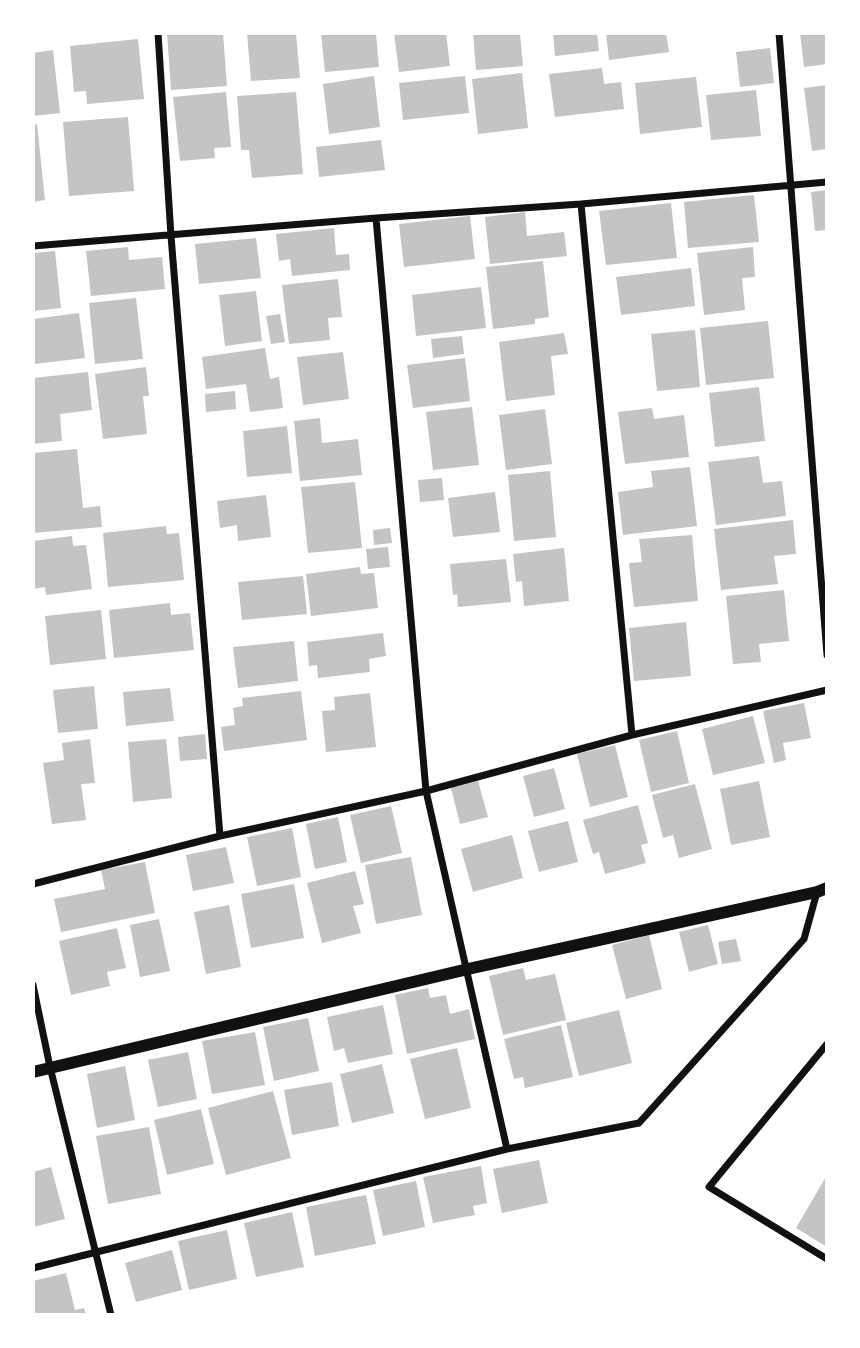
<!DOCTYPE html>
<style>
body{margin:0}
#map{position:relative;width:860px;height:1348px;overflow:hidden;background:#fff;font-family:Arial,sans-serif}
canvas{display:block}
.frame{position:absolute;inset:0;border:35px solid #fff;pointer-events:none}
</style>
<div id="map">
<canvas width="860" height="1348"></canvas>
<div class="frame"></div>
</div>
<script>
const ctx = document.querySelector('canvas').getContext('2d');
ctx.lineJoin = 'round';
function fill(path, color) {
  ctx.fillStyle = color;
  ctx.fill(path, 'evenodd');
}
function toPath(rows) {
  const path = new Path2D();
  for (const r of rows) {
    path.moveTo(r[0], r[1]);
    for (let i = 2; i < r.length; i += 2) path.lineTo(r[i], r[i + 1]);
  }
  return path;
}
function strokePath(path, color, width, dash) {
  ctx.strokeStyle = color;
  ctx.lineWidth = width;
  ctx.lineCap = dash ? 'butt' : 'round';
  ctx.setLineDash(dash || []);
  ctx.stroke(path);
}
const building = toPath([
 [167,33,223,33,227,86,171,90],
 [247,33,296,33,300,78,251,81],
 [321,33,376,34,379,67,325,72],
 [394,33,446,33,450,66,399,72],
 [473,33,520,33,523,66,476,70],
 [553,33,597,33,599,51,555,56],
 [606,33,666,33,669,52,609,60],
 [800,33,827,33,827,64,804,67],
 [138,39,144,99,87,104,86,91,74,92,70,46],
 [770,48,774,83,740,87,736,52],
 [53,50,60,113,33,116,33,53],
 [602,68,604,84,621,82,624,109,555,117,549,74],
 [522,73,528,128,478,134,472,79],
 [374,76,380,127,329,134,323,84],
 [465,76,469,113,403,120,399,83],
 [696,77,702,127,640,134,635,83],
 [827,85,827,149,812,151,804,88],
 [756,90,761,136,711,140,706,95],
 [226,92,231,147,214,148,215,158,180,161,173,97],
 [296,92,303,174,252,178,249,150,241,150,237,96],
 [128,117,134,191,69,196,63,122],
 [37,124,45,200,33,202,33,125],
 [381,140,385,170,319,177,316,147],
 [827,190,827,230,815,231,811,192],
 [754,195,759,242,688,248,684,202],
 [671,203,677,258,606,265,599,211],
 [525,212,527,236,564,232,567,256,490,264,485,217],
 [470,216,475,259,404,267,399,224],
 [334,228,336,255,349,254,350,270,292,276,290,259,279,261,276,234],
 [256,238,261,278,199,284,195,244],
 [128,247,129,260,162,257,165,289,91,296,86,251],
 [753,247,755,277,742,278,745,310,704,315,697,253],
 [55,251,61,308,33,311,33,253],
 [543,261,549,317,535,319,535,324,493,329,486,267],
 [691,268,695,306,621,315,616,277],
 [338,279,342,317,328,318,330,340,289,344,282,285],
 [481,287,486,328,416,336,412,295],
 [256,291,262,341,225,346,219,295],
 [136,298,143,359,95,364,89,303],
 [79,313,85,358,34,364,33,319],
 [280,314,285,342,271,344,266,316],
 [768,321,774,378,706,385,700,328],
 [695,330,700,387,657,391,651,334],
 [564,333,568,354,551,356,555,395,506,401,499,342],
 [462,336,464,354,433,358,431,339],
 [265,348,270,379,279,377,283,408,250,412,246,384,206,389,202,357],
 [343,352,349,399,303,405,297,357],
 [465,358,470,401,413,408,407,365],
 [146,367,149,396,143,396,147,434,103,439,95,374],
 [88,372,92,410,60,414,62,441,33,444,33,378],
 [759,387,765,441,715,447,709,393],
 [235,391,236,409,206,412,205,394],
 [472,407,479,465,433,470,426,412],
 [652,408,654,419,684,415,689,457,625,464,618,412],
 [545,409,552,464,506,470,499,415],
 [320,418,322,443,358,439,362,475,300,481,294,421],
 [287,426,292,473,247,477,243,431],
 [77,449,83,508,100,506,102,527,33,533,33,453],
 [759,456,763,483,782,481,786,516,716,525,708,462],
 [690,467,697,526,623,535,618,492,653,487,651,471],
 [550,471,556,537,514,541,508,475],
 [442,478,444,500,420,502,418,480],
 [355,482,362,548,308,553,301,487],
 [495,492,500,532,453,537,448,498],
 [266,495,271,537,238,541,237,525,220,528,217,501],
 [793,520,796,554,774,556,778,584,721,590,714,529],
 [166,526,167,534,179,533,184,580,108,587,103,533],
 [390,528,392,543,374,545,373,530],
 [692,535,698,601,634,607,629,563,642,562,639,539],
 [72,536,73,546,86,545,92,589,46,595,45,587,33,589,33,541],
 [388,547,390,567,368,569,366,549],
 [564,548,569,601,524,606,522,581,516,582,513,554],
 [506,559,511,602,458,607,457,594,453,595,450,564],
 [360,567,361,574,374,573,378,608,311,616,306,574],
 [303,576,307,614,242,620,238,582],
 [784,590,789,641,759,644,761,662,733,664,726,596],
 [170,603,171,615,190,613,194,650,114,658,109,610],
 [101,610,106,659,50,665,45,616],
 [686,622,691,676,634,681,629,628],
 [383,633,386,656,369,659,370,672,318,678,317,665,309,666,307,642],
 [294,641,298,681,238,688,233,647],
 [94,686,98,729,58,733,53,690],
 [170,688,174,721,126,726,123,692],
 [301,691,307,740,224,751,221,727,235,725,233,708,243,706,242,698],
 [370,693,376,747,326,752,322,711,335,710,334,697],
 [804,703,811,738,783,743,786,760,774,763,763,711],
 [753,716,765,763,713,775,702,729],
 [677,731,689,783,651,792,639,740],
 [205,734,207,759,180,761,178,737],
 [90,739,95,783,81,784,86,820,52,824,43,763,64,760,62,743],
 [166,739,172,798,133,802,128,742],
 [615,745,628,797,590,807,577,754],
 [554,768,565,809,534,817,523,776],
 [478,781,488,817,460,824,451,788],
 [759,781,770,837,731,845,720,789],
 [695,784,712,849,679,858,673,835,663,838,652,795],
 [638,805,648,843,641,845,646,863,605,874,599,852,593,854,583,820],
 [391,806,402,853,361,863,350,815],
 [338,817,347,862,315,869,306,824],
 [568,821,578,862,539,872,528,831],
 [292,828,301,877,257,886,247,837],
 [512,835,523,878,473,892,461,849],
 [226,847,234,883,193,891,186,855],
 [411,857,422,915,376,924,365,865],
 [145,862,155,913,61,932,54,899,105,889,101,870],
 [355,871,364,904,353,906,361,933,322,943,307,883],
 [294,884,304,938,251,948,241,894],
 [229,905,241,967,206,974,194,912],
 [159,919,170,971,140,977,130,925],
 [708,925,718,964,689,972,679,932],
 [117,928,126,968,107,972,110,986,71,995,59,941],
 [649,935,662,989,626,999,612,945],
 [736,939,741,961,722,964,718,942],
 [523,968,526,980,555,974,566,1020,503,1035,489,976],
 [428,988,430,998,446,995,450,1014,469,1009,475,1039,407,1054,395,995],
 [383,1005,393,1054,348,1063,344,1048,334,1051,327,1017],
 [619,1010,632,1063,579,1076,566,1023],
 [308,1018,319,1071,274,1081,263,1027],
 [561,1025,573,1077,525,1088,523,1077,514,1079,504,1039],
 [255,1032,265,1085,212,1094,202,1041],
 [457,1048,471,1108,425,1119,410,1059],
 [188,1052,197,1099,158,1107,148,1060],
 [382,1064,394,1113,352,1123,340,1074],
 [125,1066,135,1120,97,1128,87,1074],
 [332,1082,339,1126,292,1135,284,1090],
 [273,1091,291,1158,226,1175,208,1108],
 [201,1109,214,1164,167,1175,154,1120],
 [149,1127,161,1194,108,1204,96,1136],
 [539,1160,548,1203,502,1213,493,1169],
 [481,1166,487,1203,473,1206,475,1215,433,1223,423,1177],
 [51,1167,65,1219,33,1227,33,1172],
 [827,1175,827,1247,796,1228],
 [416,1181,425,1227,383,1236,373,1190],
 [366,1195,376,1244,315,1256,306,1207],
 [292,1212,304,1267,256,1277,244,1223],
 [227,1230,237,1279,189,1290,178,1241],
 [172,1250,182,1290,136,1302,125,1263],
 [66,1273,75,1310,84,1308,86,1315,36,1315,33,1302,33,1281]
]);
const minor = toPath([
 [158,33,171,236,220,836],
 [779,33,827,655],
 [581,204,632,735],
 [376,218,426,791,507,1149],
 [33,246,376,218,581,204,827,182],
 [33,884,220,836,426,791,632,735,827,690],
 [33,985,50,1067,111,1315],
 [827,1044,709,1187,827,1259],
 [33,1268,507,1149,639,1123,804,939,817,892]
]);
const tertiary = toPath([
 [33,1072,468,969,817,892,827,888]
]);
fill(building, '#c4c4c4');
strokePath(minor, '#111', 7);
strokePath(tertiary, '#111', 12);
</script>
